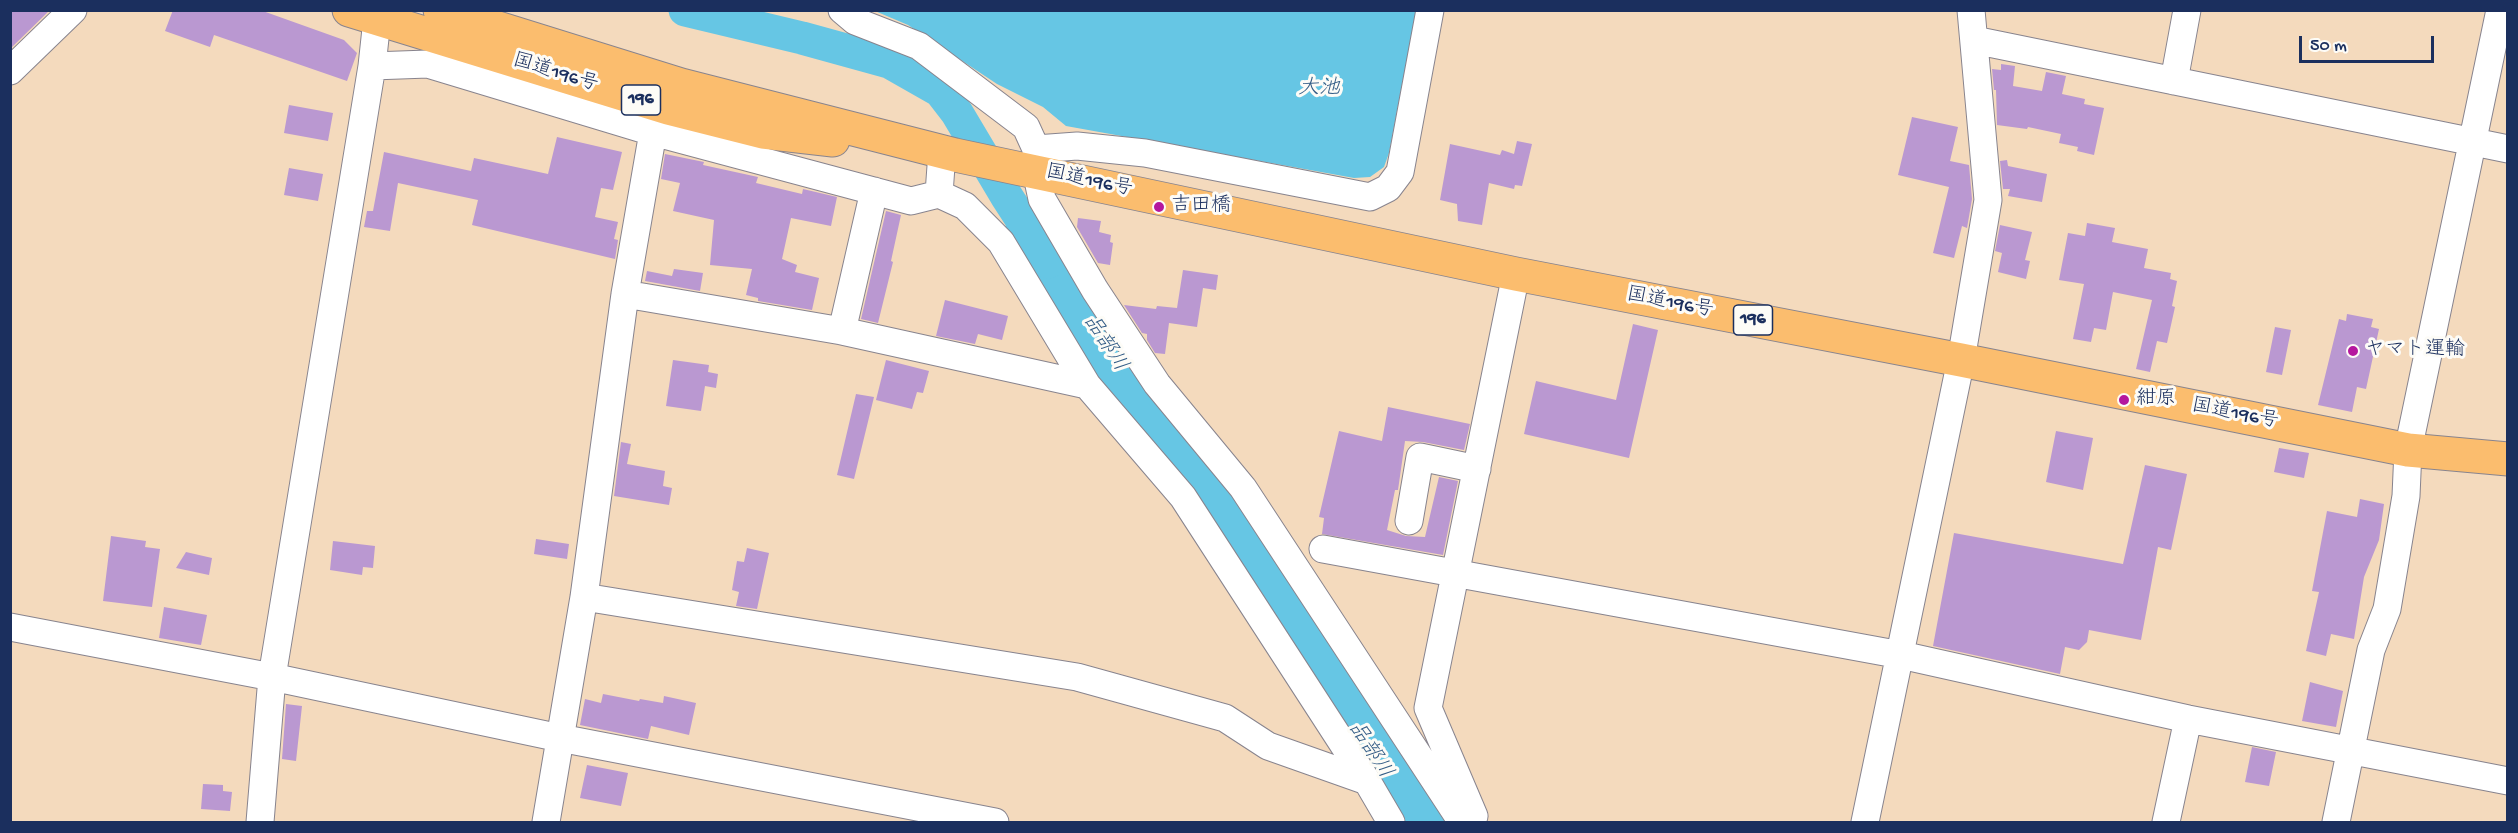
<!DOCTYPE html>
<meta charset="utf-8">
<style>
body{margin:0}
#map{position:relative;width:2518px;height:833px;overflow:hidden;background:#f4dabd;font-family:"Gochi Hand",sans-serif}
canvas{display:block}
.frame{position:absolute;inset:0;border:12px solid #1b2f5e;pointer-events:none}
.scale{position:absolute;left:2299px;top:36px;width:135px;height:27px;box-sizing:border-box;border:3px solid #1b2f5e;border-top:0;padding-left:8px;font-size:18px;line-height:21px;white-space:nowrap;color:#1b2f5e;-webkit-text-stroke:4px #fdfcf7;paint-order:stroke}
</style>
<div id="map">
<canvas width="2518" height="833"></canvas>
<div class="frame"></div>
<div class="scale">50 m</div>
</div>
<script>
const ctx = document.querySelector('canvas').getContext('2d');
ctx.lineJoin = 'round';
function fill(path, color) {
  ctx.fillStyle = color;
  ctx.fill(path, 'evenodd');
}
function toPath(rows) {
  const path = new Path2D();
  for (const r of rows) {
    path.moveTo(r[0], r[1]);
    for (let i = 2; i < r.length; i += 2) path.lineTo(r[i], r[i + 1]);
  }
  return path;
}
function strokePath(path, color, width, dash) {
  ctx.strokeStyle = color;
  ctx.lineWidth = width;
  ctx.lineCap = dash ? 'butt' : 'round';
  ctx.setLineDash(dash || []);
  ctx.stroke(path);
}
function drawText(font, color, halo, rows, align = 'center') {
  ctx.font = font + ' "Gochi Hand","Klee One",sans-serif';
  ctx.lineWidth = 6;
  ctx.setLineDash([]);
  ctx.textBaseline = 'middle';
  ctx.strokeStyle = halo;
  ctx.fillStyle = color;
  for (const [text, x, y, turn = 0] of rows) {
    ctx.save();
    ctx.translate(x, y);
    ctx.rotate((+turn || 0) * Math.PI / 180);
    ctx.textAlign = isNaN(turn) ? turn : align;
    if (halo) ctx.strokeText(text, 0, 0);
    ctx.fillText(text, 0, 0);
    ctx.restore();
  }
}
const water = toPath([
 [875,11,1416,11,1389,153,1384,167,1370,177,1354,178,1066,126,1043,107,997,84,908,25],
 [1047,224,1200,443,1450,822,1396,822,1078,351,1002,226]
]);
const river = toPath([
 [685,10,802,38,889,62,940,91,957,113,1007,197,1049,262]
]);
const building = toPath([
 [10,10,50,10,10,49],
 [173,10,260,10,344,40,357,53,347,81,214,35,210,47,165,31],
 [2001,64,2015,66,2013,86,2042,91,2046,72,2066,76,2062,94,2085,99,2084,104,2104,108,2094,155,2077,151,2078,147,2059,143,2061,134,2028,127,2027,129,1997,125,1996,90,1994,90,1992,69,2001,70],
 [289,105,333,113,328,141,284,133],
 [1912,117,1958,127,1950,161,1969,165,1972,199,1967,228,1962,226,1954,258,1933,253,1949,187,1898,175],
 [557,137,622,152,613,190,601,188,595,217,618,222,614,239,618,240,615,259,472,225,478,200,398,183,390,231,364,227,367,211,373,211,384,152,471,171,474,158,548,174],
 [1517,141,1532,144,1522,186,1515,185,1514,189,1489,183,1482,225,1458,221,1457,204,1440,200,1450,144,1500,155,1502,150,1514,154],
 [665,154,704,162,703,165,758,177,756,183,802,194,803,189,837,197,831,226,791,218,782,259,797,265,795,272,819,278,812,310,758,301,758,298,746,295,752,269,710,265,714,220,673,211,680,183,661,179],
 [2007,160,2008,166,2047,174,2042,202,2008,196,2010,189,2003,189,2000,161],
 [289,168,323,174,318,201,284,195],
 [886,211,901,215,891,261,893,262,878,323,861,319],
 [1078,218,1101,221,1099,232,1111,235,1110,242,1113,243,1110,265,1098,263,1077,227],
 [2087,223,2115,228,2112,242,2148,249,2144,268,2171,273,2170,279,2177,281,2172,306,2175,307,2167,343,2157,341,2150,372,2136,369,2152,300,2113,292,2106,330,2094,328,2091,342,2073,339,2084,284,2059,280,2068,233,2085,236],
 [2000,225,2032,232,2025,260,2030,261,2026,279,1998,272,2002,253,1995,251],
 [674,269,703,273,700,291,645,281,647,271,672,276],
 [1183,270,1218,275,1216,290,1203,288,1197,327,1169,323,1165,354,1155,353,1147,340,1147,334,1142,333,1124,305,1156,309,1157,306,1177,308],
 [945,300,1008,316,1002,340,978,334,975,344,936,336],
 [2347,314,2373,319,2371,327,2379,329,2366,389,2357,387,2352,412,2318,405,2339,319,2346,321],
 [1633,324,1658,330,1629,458,1524,434,1536,381,1616,400],
 [2275,327,2291,330,2282,375,2266,372],
 [673,360,709,365,708,372,718,374,716,388,705,386,701,411,666,406],
 [886,360,929,371,923,393,917,392,912,409,876,400],
 [856,394,874,397,854,479,837,475],
 [1388,407,1470,424,1464,450,1423,442,1405,441,1398,490,1395,490,1387,530,1406,536,1425,537,1439,477,1458,481,1443,555,1322,534,1324,518,1319,517,1339,431,1382,441],
 [2056,431,2093,438,2083,490,2046,482],
 [621,442,631,444,627,464,665,471,663,486,672,488,669,505,614,496],
 [2279,448,2309,453,2304,478,2274,472],
 [2145,465,2187,474,2171,550,2158,547,2141,640,2089,630,2087,642,2079,650,2065,647,2060,674,1933,646,1954,533,2123,564],
 [2360,499,2384,504,2379,540,2364,577,2354,639,2331,634,2326,656,2306,651,2319,592,2312,591,2327,511,2357,517],
 [111,536,146,541,145,547,160,549,152,607,103,601],
 [536,539,569,544,567,559,534,554],
 [333,541,375,546,373,568,363,567,362,575,330,570],
 [747,548,769,553,757,609,736,606,739,592,732,590,737,561,744,562],
 [186,552,212,558,209,575,176,568],
 [164,607,207,615,201,645,159,638],
 [2310,682,2343,691,2336,727,2302,721],
 [603,694,639,701,640,699,663,703,664,696,696,703,689,735,651,726,648,739,580,725,585,699,601,703],
 [286,704,302,706,296,761,282,759],
 [2252,747,2276,752,2269,786,2245,782],
 [587,765,628,773,621,806,580,798],
 [203,784,223,785,223,791,232,792,230,811,201,809]
]);
const minor = toPath([
 [842,10,855,21,919,46,1026,127,1036,149,1036,171,1042,199,1095,290,1157,384,1243,488,1462,822],
 [1974,40,2508,149],
 [372,66,428,64,653,132,911,201,939,194],
 [10,71,73,10],
 [2174,81,2187,10],
 [1036,149,1077,146,1145,153,1370,197,1388,188,1400,172,1430,10],
 [942,152,939,194,965,206,1001,242,1087,385,1183,497,1367,781,1391,822],
 [625,294,842,331,1087,385],
 [842,331,874,191],
 [1409,521,1420,457,1477,469],
 [1323,549,1901,655,2188,719,2508,781],
 [584,597,1077,677,1225,718,1268,746,1367,781],
 [10,627,272,677,560,738,995,822],
 [1472,819,1474,816,1428,708,1516,274],
 [260,822,272,677,372,66,378,10],
 [546,822,584,597,625,294,653,132],
 [1865,822,1961,360,1988,200,1971,10],
 [2166,822,2188,719],
 [2336,822,2371,650,2387,609,2406,496,2408,450,2500,10]
]);
const highway = toPath([
 [349,10,668,108,763,132,833,140],
 [440,10,681,85,955,155,1516,274,1961,360,2408,450,2508,459]
]);
const markers = [
 [1159,207,6,"#b5179e"],
 [2353,351,6,"#b5179e"],
 [2124,400,6,"#b5179e"]
];
const shields = [
 [641,100,39],
 [1753,320,39]
];
const shieldNames = [
 ["196",641,100],
 ["196",1753,320]
];
const streetNames = [
 ["国道196号",555,74,17],
 ["国道196号",1089,182,12],
 ["国道196号",1670,304,11],
 ["国道196号",2235,415,11]
];
const poiNames = [
 ["吉田橋",1171,207],
 ["ヤマト運輸",2365,351],
 ["紺原",2136,400]
];
const waterNames = [
 ["大池",1319,90],
 ["品部川",1104,344,57],
 ["品部川",1369,751,57]
];
fill(water, '#66c6e4');
strokePath(river, '#66c6e4', 33);
fill(building, '#ba98d1');
strokePath(minor, '#88848e', 29);
strokePath(highway, '#88848e', 35);
strokePath(minor, '#fff', 27);
strokePath(highway, '#fbbd6e', 33);
for (const [x, y, r, color] of markers) {
  const dot = new Path2D();
  dot.arc(x, y, r, 0, 2 * Math.PI);
  ctx.fillStyle = color;
  ctx.fill(dot);
  strokePath(dot, '#fdfcf7', 2);
}
for (const [x, y, w] of shields) {
  const box = new Path2D();
  box.roundRect(x - w / 2, y - 15, w, 30, 4.5);
  ctx.fillStyle = '#fdfcf7';
  ctx.fill(box);
  strokePath(box, '#1b2f5e', 1.5);
}
drawText('bold 18px', '#1b2f5e', null, shieldNames);
drawText('20px', '#1b2f5e', '#fdfcf7', streetNames);
drawText('20px', '#1b2f5e', '#fdfcf7', poiNames, 'left');
drawText('italic 21px', '#325c86', '#fdfcf7', waterNames);
</script>
